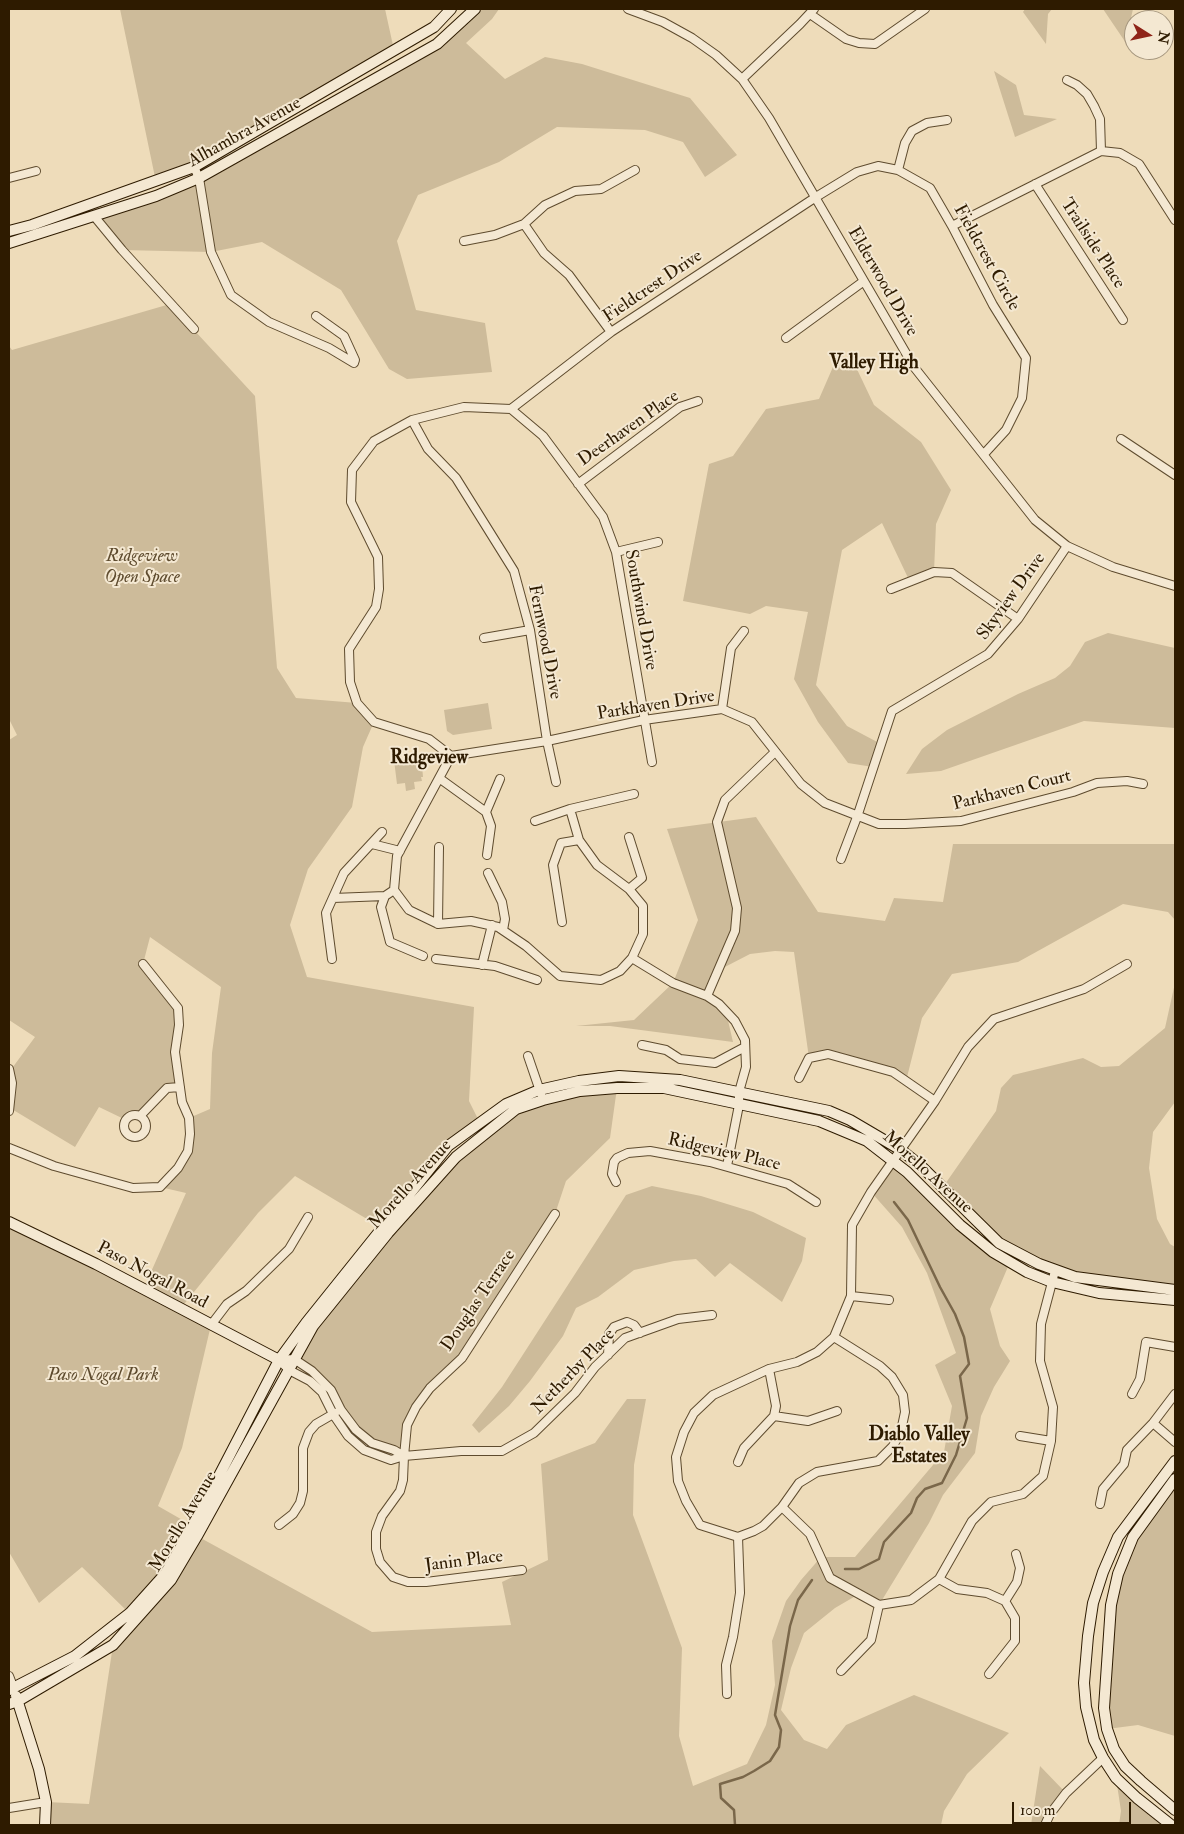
<!DOCTYPE html>
<style>
body{margin:0}
#map{position:relative;width:1184px;height:1834px;overflow:hidden;background:#eedcba;font-family:"IM FELL Double Pica",serif}
canvas{display:block}
.frame{position:absolute;inset:0;border:10px solid #2e1b00;pointer-events:none}
.north{position:absolute;left:1124px;top:10px;width:50px;height:50px;box-sizing:border-box;background:#f4e8d2;border:1px solid #a5967e;border-radius:50%;rotate:100deg;font-size:14px;font-weight:700;line-height:20px;text-align:center;color:#2e1b00}
.north::after{content:'';display:block;margin:auto;width:18px;height:22px;background:#8f2418;clip-path:polygon(50% 0,100% 100%,50% 72%,0 100%)}
.scale{position:absolute;left:1012px;top:1802px;width:119px;height:22px;box-sizing:border-box;border:2px solid #2e1b00;border-top:0;padding-left:6px;font-size:15px;line-height:18px;white-space:nowrap;color:#2e1b00;-webkit-text-stroke:4px #f4e8d2;paint-order:stroke}
</style>
<div id="map">
<canvas width="1184" height="1834"></canvas>
<div class="frame"></div>
<div class="north">N</div>
<div class="scale">100 m</div>
</div>
<script>
const ctx = document.querySelector('canvas').getContext('2d');
ctx.lineJoin = 'round';
function fill(path, color) {
  ctx.fillStyle = color;
  ctx.fill(path, 'evenodd');
}
function toPath(rows) {
  const path = new Path2D();
  for (const r of rows) {
    if (r.length === 3) {
      path.moveTo(r[0] + r[2], r[1]);
      path.arc(r[0], r[1], r[2], 0, 2 * Math.PI);
      continue;
    }
    path.moveTo(r[0], r[1]);
    for (let i = 2; i < r.length; i += 2) path.lineTo(r[i], r[i + 1]);
  }
  return path;
}
function strokePath(path, color, width, dash) {
  ctx.strokeStyle = color;
  ctx.lineWidth = width;
  ctx.lineCap = dash ? 'butt' : 'round';
  ctx.setLineDash(dash || []);
  ctx.stroke(path);
}
function drawText(font, color, halo, rows, align = 'center') {
  ctx.font = font + ' "IM FELL Double Pica",serif';
  ctx.lineWidth = 4;
  ctx.setLineDash([]);
  ctx.textBaseline = 'middle';
  ctx.strokeStyle = halo;
  ctx.fillStyle = color;
  for (const [text, x, y, turn = 0] of rows) {
    ctx.save();
    ctx.translate(x, y);
    ctx.rotate((+turn || 0) * Math.PI / 180);
    ctx.textAlign = isNaN(turn) ? turn : align;
    if (halo) ctx.strokeText(text, 0, 0);
    ctx.fillText(text, 0, 0);
    ctx.restore();
  }
}
const green = toPath([
 [120,9,385,9,394,50,194,167,156,182],
 [475,9,499,9,492,19,466,43,505,79,545,57,582,64,690,98,737,155,705,177,683,142,645,130,557,127,499,162,418,195,397,241,416,310,485,323,492,372,407,379,389,369,341,290,262,242,211,252,122,250,94,216,156,196,437,44],
 [1025,9,1052,9,1048,14,1046,44,1023,12],
 [1103,9,1133,9,1128,31,1128,46],
 [994,71,1016,85,1024,115,1057,119,1015,137],
 [170,304,255,396,277,668,296,698,357,703,374,722,363,747,352,807,308,869,290,925,307,977,474,1007,469,1101,480,1123,448,1146,382,1228,295,1176,258,1213,181,1308,211,1325,182,1448,158,1506,193,1526,165,1574,128,1612,82,1567,39,1603,9,1552,9,1222,143,1290,186,1193,160,1187,188,1151,189,1118,210,1109,212,1053,221,987,150,937,143,964,178,1008,175,1052,180,1087,167,1088,140,1116,134,1115,126,1120,99,1107,75,1147,10,1108,10,1071,35,1037,9,1020,9,740,17,735,9,719,9,346,12,350],
 [836,360,854,363,874,405,921,442,951,490,936,524,934,572,910,582,882,523,842,550,816,685,847,726,881,744,873,767,848,763,818,722,794,679,808,612,766,606,750,614,683,601,709,464,733,456,766,409,819,399],
 [1108,633,1175,648,1175,728,1084,721,941,771,906,774,922,749,947,730,1018,694,1055,678,1070,666,1085,642],
 [488,703,492,729,453,735,447,731,444,710],
 [399,759,399,762,419,759,419,767,422,766,423,777,421,777,422,781,414,782,415,789,406,791,405,783,397,784,394,760],
 [756,817,818,912,885,921,894,898,943,902,953,844,1174,844,1175,830,1175,920,1168,912,1123,904,1018,962,952,974,922,1018,906,1081,893,1072,829,1054,809,1058,794,952,775,951,750,954,719,970,707,996,726,1012,733,1042,610,1026,576,1026,634,1020,673,983,698,920,667,829],
 [1175,983,1175,1102,1153,1132,1149,1168,1157,1219,1170,1244,1175,1247,1175,1290,1075,1277,999,1243,943,1187,996,1111,1001,1088,1013,1075,1083,1058,1101,1067,1119,1066,1165,1028],
 [617,1088,610,1138,566,1181,555,1214,462,1358,430,1388,407,1425,404,1456,372,1443,356,1430,331,1390,294,1359,313,1326,456,1157,516,1109],
 [893,1161,1010,1262,990,1309,1000,1346,1010,1361,994,1387,981,1416,975,1453,943,1495,929,1523,879,1605,859,1594,835,1608,804,1633,791,1668,781,1710,804,1740,827,1749,846,1725,914,1695,1009,1733,967,1774,944,1811,941,1825,45,1825,46,1802,89,1804,113,1645,197,1536,372,1632,511,1625,502,1582,548,1560,541,1464,595,1443,627,1399,646,1399,634,1465,633,1515,682,1648,679,1736,693,1786,747,1764,766,1725,775,1685,772,1641,786,1601,801,1580,821,1557,855,1557,944,1452,952,1406,935,1365,956,1353,927,1273,902,1227,871,1192],
 [652,1186,701,1196,753,1212,806,1238,802,1261,782,1302,730,1263,715,1277,696,1259,674,1261,634,1270,598,1297,576,1308,563,1336,530,1381,509,1406,479,1433,472,1425,502,1387,626,1195],
 [1175,1479,1175,1736,1138,1725,1107,1729,1111,1605,1133,1537],
 [1040,1766,1066,1793,1045,1825,1031,1825],
 [1116,1778,1171,1825,1119,1825,1121,1811]
]);
const stream = toPath([
 [845,1569,859,1569,879,1559,884,1542,911,1513,917,1498,925,1489,942,1483,956,1455,967,1418,960,1376,969,1364,964,1337,955,1314,940,1287,908,1220,894,1202],
 [735,1825,734,1810,721,1798,720,1784,743,1777,754,1771,770,1761,779,1747,781,1730,775,1715,790,1626,798,1600,812,1580]
]);
const street = toPath([
 [628,9,663,22,692,38,716,55,742,79,769,118,914,367,1035,520,1067,546,1113,567,1175,586],
 [810,14,846,39,859,43,875,44,925,9],
 [742,79,800,24,814,9],
 [1067,80,1077,85,1087,94,1094,106,1100,119,1101,151],
 [194,167,199,178,211,252,231,295,269,322,329,348,354,363,355,360,344,336,316,316],
 [898,170,905,143,912,131,927,123,947,120],
 [9,178,36,171],
 [1035,184,1123,320],
 [94,216,122,250,194,329],
 [524,224,544,253,569,275,611,332],
 [952,226,1101,151,1120,153,1139,164,1175,220],
 [464,241,495,235,524,224,545,205,575,191,601,189,635,170],
 [786,338,864,281],
 [511,409,611,332,816,197,857,172,878,166,898,170,930,188,952,226,993,305,1026,358,1022,398,1006,430,984,454],
 [412,420,428,449,456,478,514,571,530,630,547,741,556,782],
 [1121,439,1175,475],
 [578,484,680,407,698,401],
 [616,552,658,542],
 [891,589,934,572,952,573,1018,619],
 [484,638,530,630],
 [722,709,731,648,744,631],
 [451,756,429,739,374,722,357,703,350,682,349,649,376,607,379,589,378,557,351,502,352,470,374,441,412,420,464,407,511,409,543,436,603,517,616,552,652,762],
 [451,756,547,741,644,720,722,709,752,722,801,784,825,803,879,824,905,824,961,821,1073,792,1097,783,1127,781,1143,784],
 [451,756,397,856,394,890,409,910,438,924,471,921,498,927,526,946,560,976,601,980,620,971,632,958,673,983,707,996,719,1004,735,1021,745,1040,746,1067,739,1092,739,1105,727,1166],
 [439,778,486,812],
 [570,809,579,840,597,865,629,889,643,906,643,934,632,958],
 [535,821,570,809,634,794],
 [372,844,400,851],
 [487,855,491,826,486,812,500,779],
 [841,859,857,817,892,711,988,654,1018,619,1067,546],
 [488,873,502,902,505,919,503,930],
 [629,889,642,878,629,837],
 [394,890,385,896,381,907,390,942,423,956],
 [333,898,385,896],
 [562,922,553,865,561,843,579,840],
 [438,924,439,847],
 [332,959,326,913,344,873,382,832],
 [436,959,495,966,537,980],
 [482,965,492,925],
 [707,996,735,931,737,908,717,822,725,800,775,752],
 [642,1045,666,1050,680,1059,715,1063,745,1047],
 [528,1056,541,1094],
 [9,1069,12,1083,9,1111],
 [799,1078,809,1058,828,1054,893,1072,935,1101],
 [135,1126,11],
 [140,1116,167,1088,180,1087],
 [9,1148,54,1166,133,1188,160,1187,178,1168,188,1151,190,1134,189,1118,182,1102,175,1052,179,1025,178,1008,143,964],
 [616,1182,612,1174,614,1162,617,1158,628,1153,650,1151,710,1162,788,1184,816,1202],
 [851,1296,889,1300],
 [211,1325,227,1304,246,1291,289,1249,308,1217],
 [834,1337,880,1366,892,1377,903,1395,905,1412,901,1431,893,1446,878,1461,817,1472,799,1483,782,1507,763,1526,754,1531,738,1537,700,1525,686,1501,678,1481,676,1457,684,1432,694,1413,713,1395,769,1369,797,1362,817,1352,834,1337,851,1296,852,1225,871,1192,935,1101,968,1047,994,1019,1084,989,1127,964],
 [608,1355,609,1334,614,1327,627,1322,634,1325,640,1333],
 [294,1359,312,1371,331,1390,341,1410,356,1430,372,1443,394,1450,404,1456,391,1460,364,1450,348,1436,333,1414,322,1392,310,1381,289,1370,279,1360,294,1359],
 [1132,1394,1140,1379,1146,1342,1175,1347],
 [774,1416,808,1421,837,1411],
 [1153,1423,1175,1442],
 [1020,1436,1051,1441],
 [404,1456,461,1451,502,1451,534,1433,575,1393,595,1367,625,1338,678,1319,712,1315],
 [738,1462,744,1448,774,1416,776,1406,769,1369],
 [1100,1504,1103,1489,1124,1464,1127,1450,1153,1423,1175,1394],
 [782,1507,810,1534,830,1578,879,1605,911,1600,939,1579,972,1521,991,1502,1023,1494,1043,1476,1051,1441,1053,1407,1040,1361,1041,1324,1055,1271],
 [279,1525,293,1514,300,1503,303,1491,303,1448,309,1432,316,1424,335,1413],
 [522,1570,426,1582,408,1582,393,1577,380,1562,376,1549,376,1532,382,1516,400,1491,403,1480,404,1456,407,1425,416,1407,430,1388,462,1358,555,1214],
 [939,1579,957,1589,987,1593,1005,1601,1015,1618,1015,1641,989,1674],
 [1005,1601,1017,1582,1020,1568,1016,1554],
 [841,1671,871,1640,879,1605],
 [9,1676,14,1689],
 [727,1694,726,1665,733,1637,740,1593,738,1537],
 [9,1808,46,1802],
 [1045,1825,1050,1814,1066,1793,1103,1758]
]);
const secondary = toPath([
 [9,231,32,225,194,167,434,27,451,9],
 [9,243,156,196,199,178,437,44,475,9],
 [9,1222,96,1264,279,1360],
 [1175,1479,1133,1537,1118,1574,1111,1605,1104,1708,1107,1729,1114,1749,1125,1766,1141,1781,1175,1810],
 [9,1690,75,1656,130,1613,165,1574,193,1526,279,1360,306,1323,448,1146,506,1104,539,1090,579,1081,619,1076,680,1080,829,1111,850,1120,901,1150,921,1166,999,1243,1039,1264,1075,1277,1175,1290],
 [16,1696,39,1769,46,1802,45,1825],
 [9,1704,18,1701,113,1645,171,1580,197,1536,313,1326,388,1233,456,1157,516,1109,543,1100,580,1091,617,1088,664,1088,819,1121,867,1141,907,1172,960,1225,993,1252,1027,1272,1052,1282,1099,1293,1175,1300],
 [1171,1825,1137,1798,1116,1778,1103,1758,1094,1740,1086,1707,1084,1683,1088,1636,1093,1603,1103,1572,1118,1537,1175,1461]
]);
const streetNames = [
 ["Alhambra Avenue",245,133,-29],
 ["Trailside Place",1092,244,57],
 ["Fieldcrest Circle",986,258,61],
 ["Elderwood Drive",882,282,60],
 ["Fieldcrest Drive",653,287,-34],
 ["Deerhaven Place",629,429,-35],
 ["Skyview Drive",1012,597,-54],
 ["Southwind Drive",640,610,80],
 ["Fernwood Drive",544,642,79],
 ["Parkhaven Drive",656,706,-9],
 ["Parkhaven Court",1012,791,-14],
 ["Ridgeview Place",724,1153,13],
 ["Morello Avenue",927,1173,42],
 ["Morello Avenue",411,1185,-48],
 ["Paso Nogal Road",152,1276,28],
 ["Douglas Terrace",479,1301,-56],
 ["Netherby Place",574,1372,-46],
 ["Morello Avenue",184,1522,-59],
 ["Janin Place",464,1562,-7]
];
const parkNames = [
 ["Ridgeview",142,557],
 ["Open Space",142,578],
 ["Paso Nogal Park",103,1376]
];
const neighbourhoodNames = [
 ["Valley High",874,364],
 ["Ridgeview",429,759],
 ["Diablo Valley",919,1436],
 ["Estates",919,1458]
];
fill(green, '#cdbb9a');
strokePath(stream, '#7a674a', 2.5);
strokePath(street, '#5e4b2e', 10);
strokePath(secondary, '#2e1b00', 12);
strokePath(street, '#f4e8d2', 8);
strokePath(secondary, '#f4e8d2', 10);
drawText('18px', '#2e1b00', '#f4e8d2', streetNames);
drawText('italic 18px', '#5e4b2e', '#f4e8d2', parkNames);
drawText('bold 19px', '#2e1b00', '#f4e8d2', neighbourhoodNames);
</script>
